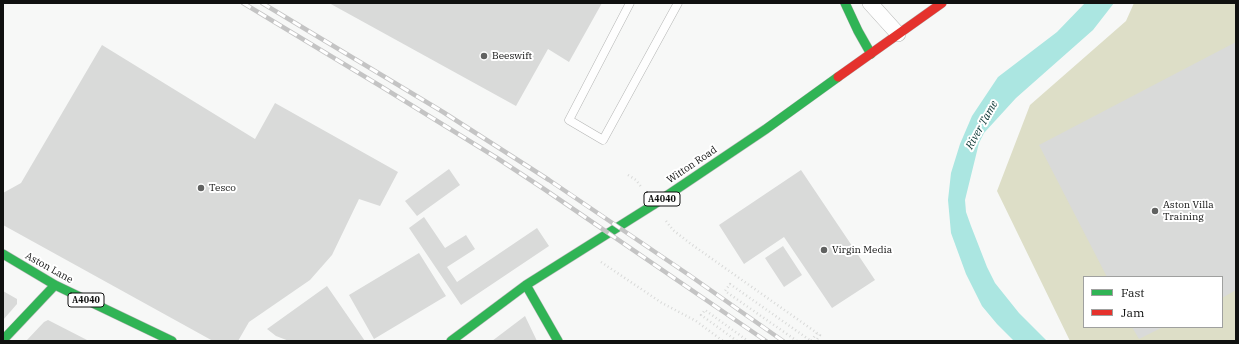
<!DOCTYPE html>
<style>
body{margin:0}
#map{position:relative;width:1239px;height:344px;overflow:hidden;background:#f7f8f7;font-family:"IBM Plex Serif",serif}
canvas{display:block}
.frame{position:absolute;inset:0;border:4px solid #101110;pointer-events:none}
.legend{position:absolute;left:1083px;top:276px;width:140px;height:52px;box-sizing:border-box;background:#fff;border:1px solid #9fa09f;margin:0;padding:5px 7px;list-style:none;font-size:12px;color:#101110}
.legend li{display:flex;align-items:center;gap:8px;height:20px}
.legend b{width:20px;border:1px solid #9fa09f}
</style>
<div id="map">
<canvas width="1239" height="344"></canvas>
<div class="frame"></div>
<ul class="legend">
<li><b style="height:5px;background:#30b455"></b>Fast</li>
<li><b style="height:5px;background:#e5322d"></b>Jam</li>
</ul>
</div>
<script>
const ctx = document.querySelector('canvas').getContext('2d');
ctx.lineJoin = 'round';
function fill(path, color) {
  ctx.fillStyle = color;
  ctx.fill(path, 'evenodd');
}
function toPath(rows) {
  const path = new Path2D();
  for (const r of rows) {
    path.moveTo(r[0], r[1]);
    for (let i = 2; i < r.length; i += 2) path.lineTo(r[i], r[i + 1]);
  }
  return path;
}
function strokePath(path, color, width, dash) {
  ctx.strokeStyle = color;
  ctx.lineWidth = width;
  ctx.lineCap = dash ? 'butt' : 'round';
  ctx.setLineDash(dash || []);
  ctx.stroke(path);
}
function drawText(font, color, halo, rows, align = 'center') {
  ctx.font = font + ' "IBM Plex Serif",serif';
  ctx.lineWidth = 4;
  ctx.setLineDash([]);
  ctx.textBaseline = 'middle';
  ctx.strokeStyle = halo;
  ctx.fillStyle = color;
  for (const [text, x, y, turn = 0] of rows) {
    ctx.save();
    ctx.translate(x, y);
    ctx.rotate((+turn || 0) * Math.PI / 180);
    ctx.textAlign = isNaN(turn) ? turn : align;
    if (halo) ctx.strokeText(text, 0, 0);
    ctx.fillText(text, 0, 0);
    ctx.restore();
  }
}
const green = toPath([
 [1134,3,1236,3,1236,341,1070,341,997,191,1030,105,1126,21],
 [1084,277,1222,277,1222,327,1084,327]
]);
const water = toPath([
 [1085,3,1114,3,1093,30,1016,98,984,133,979,143,965,200,966,212,971,226,987,267,995,283,1019,313,1047,341,1014,341,997,324,982,306,966,274,951,233,948,200,951,173,960,144,972,116,998,77,1057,32]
]);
const building = toPath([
 [329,3,602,3,569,62,548,49,516,106],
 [1236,42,1236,290,1222,298,1222,277,1107,277,1039,145],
 [102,45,255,139,275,103,398,172,380,206,359,199,332,255,310,280,249,322,238,341,213,341,3,225,3,193,21,183],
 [449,169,460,185,417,216,405,201],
 [801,170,875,280,832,308,784,237,744,264,719,225],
 [424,217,445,248,466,235,475,249,447,267,457,282,537,228,549,246,461,305,409,228],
 [783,246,802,275,784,287,765,258],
 [419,253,446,296,374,339,349,295],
 [327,286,365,341,289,341,276,336,267,329],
 [3,291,17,299,17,304,3,320],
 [525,316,537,341,492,341],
 [48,320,89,341,30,341,27,340,44,322],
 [1132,327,1163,327,1139,339]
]);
const path = toPath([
 [628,175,636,180,642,188],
 [666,221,673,230,691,244,817,333,820,335,816,341],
 [601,262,662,303,696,321,723,341],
 [737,341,701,315,705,310,748,341],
 [797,341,725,291,730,284,811,341,817,333]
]);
const lane = toPath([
 [630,3,569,120,603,140,678,3]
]);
const street = toPath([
 [870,3,898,34]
]);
const fast = toPath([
 [845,3,858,31,871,54],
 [3,254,55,285,172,341],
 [526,285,558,341],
 [3,340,55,285],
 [451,341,526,285,653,205,766,129,838,77]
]);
const jam = toPath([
 [838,77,942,3]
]);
const rail = toPath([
 [243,3,382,87,497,158,544,189,766,341],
 [262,3,443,112,549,180,689,275,783,341]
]);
const markers = [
 [484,56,4,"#616261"],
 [201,188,4,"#616261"],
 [1155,211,4,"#616261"],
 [824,250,4,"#616261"]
];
const shields = [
 [662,199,36],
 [86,300,36]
];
const shieldNames = [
 ["A4040",662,199],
 ["A4040",86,300]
];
const poiNames = [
 ["Beeswift",492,56],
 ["Tesco",209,188],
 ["Aston Villa",1163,205],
 ["Training",1163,217],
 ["Virgin Media",832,250]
];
const streetNames = [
 ["Witton Road",692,165,-34],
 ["Aston Lane",49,268,29]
];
const waterNames = [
 ["River Tame",982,125,-61]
];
fill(green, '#dddec7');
fill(water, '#abe6e1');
fill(building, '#d9dad9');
strokePath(lane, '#b4b5b4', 9);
strokePath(street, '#b4b5b4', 16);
strokePath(fast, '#b4b5b4', 10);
strokePath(jam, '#b4b5b4', 10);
strokePath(path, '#d8d9d8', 2.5, [1, 3]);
strokePath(lane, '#fefefe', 8);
strokePath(street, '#fefefe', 15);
strokePath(fast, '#30b455', 9);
strokePath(jam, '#e5322d', 9);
strokePath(rail, '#c4c4c4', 4.5);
strokePath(rail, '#fff', 3, [9]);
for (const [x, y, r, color] of markers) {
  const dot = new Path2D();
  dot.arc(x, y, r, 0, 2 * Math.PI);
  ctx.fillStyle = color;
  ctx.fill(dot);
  strokePath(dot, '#fff', 1.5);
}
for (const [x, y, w] of shields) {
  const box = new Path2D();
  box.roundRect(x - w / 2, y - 7, w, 14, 3);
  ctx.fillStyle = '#fff';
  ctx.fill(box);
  strokePath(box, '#101110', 1);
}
drawText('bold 9px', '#101110', null, shieldNames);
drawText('10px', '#101110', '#fff', poiNames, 'left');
drawText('10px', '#101110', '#fff', streetNames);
drawText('italic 11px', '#0c3634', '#fff', waterNames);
</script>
